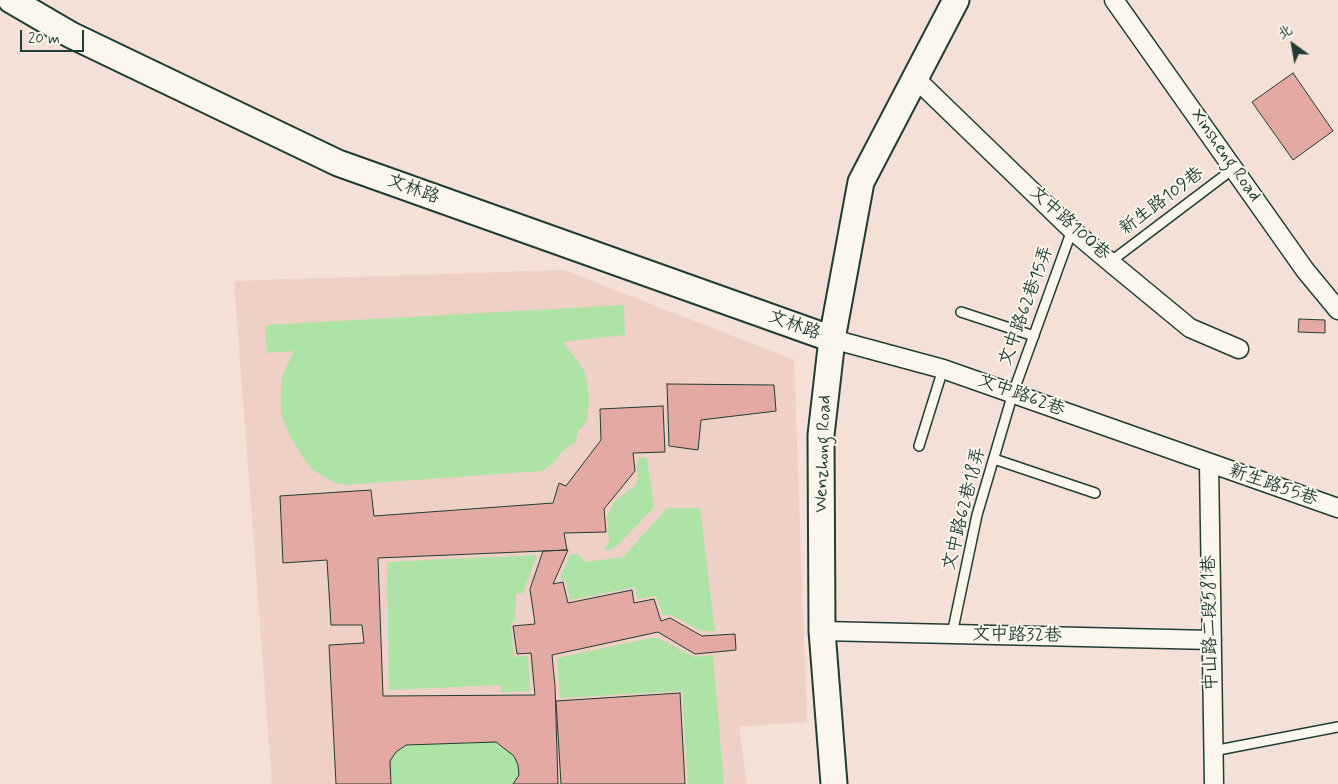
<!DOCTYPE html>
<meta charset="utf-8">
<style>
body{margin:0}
#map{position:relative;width:1338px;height:784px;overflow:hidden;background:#f4e0d6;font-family:Mynerve,"LXGW WenKai TC",sans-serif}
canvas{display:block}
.north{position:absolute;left:1268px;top:20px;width:50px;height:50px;-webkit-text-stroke:4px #fbf7ec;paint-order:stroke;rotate:328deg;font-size:14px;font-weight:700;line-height:20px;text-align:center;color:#1f3d34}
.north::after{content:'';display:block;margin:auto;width:18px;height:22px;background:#1f3d34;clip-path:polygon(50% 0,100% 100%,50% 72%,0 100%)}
.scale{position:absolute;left:20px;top:30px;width:64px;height:22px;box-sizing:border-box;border:2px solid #1f3d34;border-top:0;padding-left:6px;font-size:15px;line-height:18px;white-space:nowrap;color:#1f3d34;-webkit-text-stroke:4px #fbf7ec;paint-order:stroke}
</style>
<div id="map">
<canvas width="1338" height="784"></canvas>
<div class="north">北</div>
<div class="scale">20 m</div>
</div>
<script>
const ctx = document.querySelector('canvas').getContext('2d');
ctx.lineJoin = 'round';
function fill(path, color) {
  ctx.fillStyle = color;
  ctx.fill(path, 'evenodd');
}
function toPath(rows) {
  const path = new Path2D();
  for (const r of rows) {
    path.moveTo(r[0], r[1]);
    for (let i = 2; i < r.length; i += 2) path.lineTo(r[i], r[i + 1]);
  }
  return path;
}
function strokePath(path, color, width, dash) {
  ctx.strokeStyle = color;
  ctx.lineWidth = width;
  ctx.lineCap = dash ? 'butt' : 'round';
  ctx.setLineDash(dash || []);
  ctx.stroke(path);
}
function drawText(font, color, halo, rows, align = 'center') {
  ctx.font = font + ' Mynerve,"LXGW WenKai TC",sans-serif';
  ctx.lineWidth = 4;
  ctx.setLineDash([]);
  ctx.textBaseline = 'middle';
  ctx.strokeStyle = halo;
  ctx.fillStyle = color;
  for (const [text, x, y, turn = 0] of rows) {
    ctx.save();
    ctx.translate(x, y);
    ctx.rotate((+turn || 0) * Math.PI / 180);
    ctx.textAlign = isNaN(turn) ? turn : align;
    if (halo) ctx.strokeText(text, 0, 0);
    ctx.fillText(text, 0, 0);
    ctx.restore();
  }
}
const built = toPath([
 [564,270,794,360,807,722,739,727,747,784,272,784,234,281]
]);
const green = toPath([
 [624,305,625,335,563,342,584,370,587,382,589,399,587,421,578,431,576,442,565,449,552,464,542,471,345,485,333,482,313,470,302,456,289,434,281,414,281,387,283,374,294,351,267,353,265,325],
 [639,457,647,458,654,507,619,544,612,549,604,551,609,540,607,517,614,502,637,484,637,464],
 [667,508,700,508,715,631,701,631,670,614,663,616,656,596,637,599,635,587,570,600,566,582,560,578,570,555,578,554,585,562,623,557],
 [537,555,523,593,516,594,515,622,511,622,514,657,528,656,530,691,501,692,501,685,389,690,387,562],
 [656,637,694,657,713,655,724,784,688,784,682,691,560,698,557,658],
 [496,742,514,756,518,765,519,775,513,784,391,784,390,761,396,752,406,745]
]);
const building = toPath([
 [1293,73,1333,131,1293,160,1252,102,1293,73],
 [1299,319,1325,320,1325,333,1298,332,1299,319],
 [667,384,774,385,776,411,701,420,698,450,669,446,667,384],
 [663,406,665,452,633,453,635,471,604,509,606,532,564,533,567,550,378,558,383,696,535,695,531,653,517,654,513,626,535,624,530,589,543,551,568,550,553,584,563,582,568,603,632,590,634,603,654,599,661,621,670,618,702,636,735,634,736,650,695,654,658,632,552,655,555,686,558,784,513,784,519,775,518,765,514,756,496,742,406,745,396,752,390,761,391,784,336,784,329,645,364,643,362,625,331,625,327,560,283,563,280,496,371,490,374,516,553,503,559,483,566,486,601,440,600,409,663,406],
 [680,693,685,784,561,784,556,701,680,693]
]);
const lane = toPath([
 [1110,262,1233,169],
 [961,312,1034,336],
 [919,446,943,369],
 [994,459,1095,493],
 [952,634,977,515,1013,393,1072,230],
 [1213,751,1338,727]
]);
const street = toPath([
 [1114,0,1305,270,1338,310],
 [915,78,1072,230,1110,262,1190,328,1239,349],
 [832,339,943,369,1338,508],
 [1209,463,1214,784],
 [822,631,1212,640]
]);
const secondary = toPath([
 [11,0,71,35,338,163,832,339],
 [834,784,822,631,821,435,832,339,861,182,956,0]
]);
const streetNames = [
 ["Xinsheng Road",1225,156,55],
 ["文林路",413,190,20],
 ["新生路109巷",1162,202,-37],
 ["文中路100巷",1069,224,42],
 ["文中路62巷15弄",1027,306,-70],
 ["文林路",794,326,20],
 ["文中路62巷",1021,396,20],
 ["Wenzhong Road",824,454,-88],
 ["新生路55巷",1273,486,19],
 ["文中路62巷18弄",965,509,-76],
 ["中山路二段581巷",1211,623,-91],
 ["文中路32巷",1017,636,1]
];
fill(built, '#efd0c6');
fill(green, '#aee3a6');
fill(building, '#e3a9a2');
strokePath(building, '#1f3d34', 1);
strokePath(lane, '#1f3d34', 12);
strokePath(street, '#1f3d34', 21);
strokePath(secondary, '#1f3d34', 29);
strokePath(lane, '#fbf7ec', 9);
strokePath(street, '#fbf7ec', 18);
strokePath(secondary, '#fbf7ec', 25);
drawText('18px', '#1f3d34', '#fbf7ec', streetNames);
</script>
